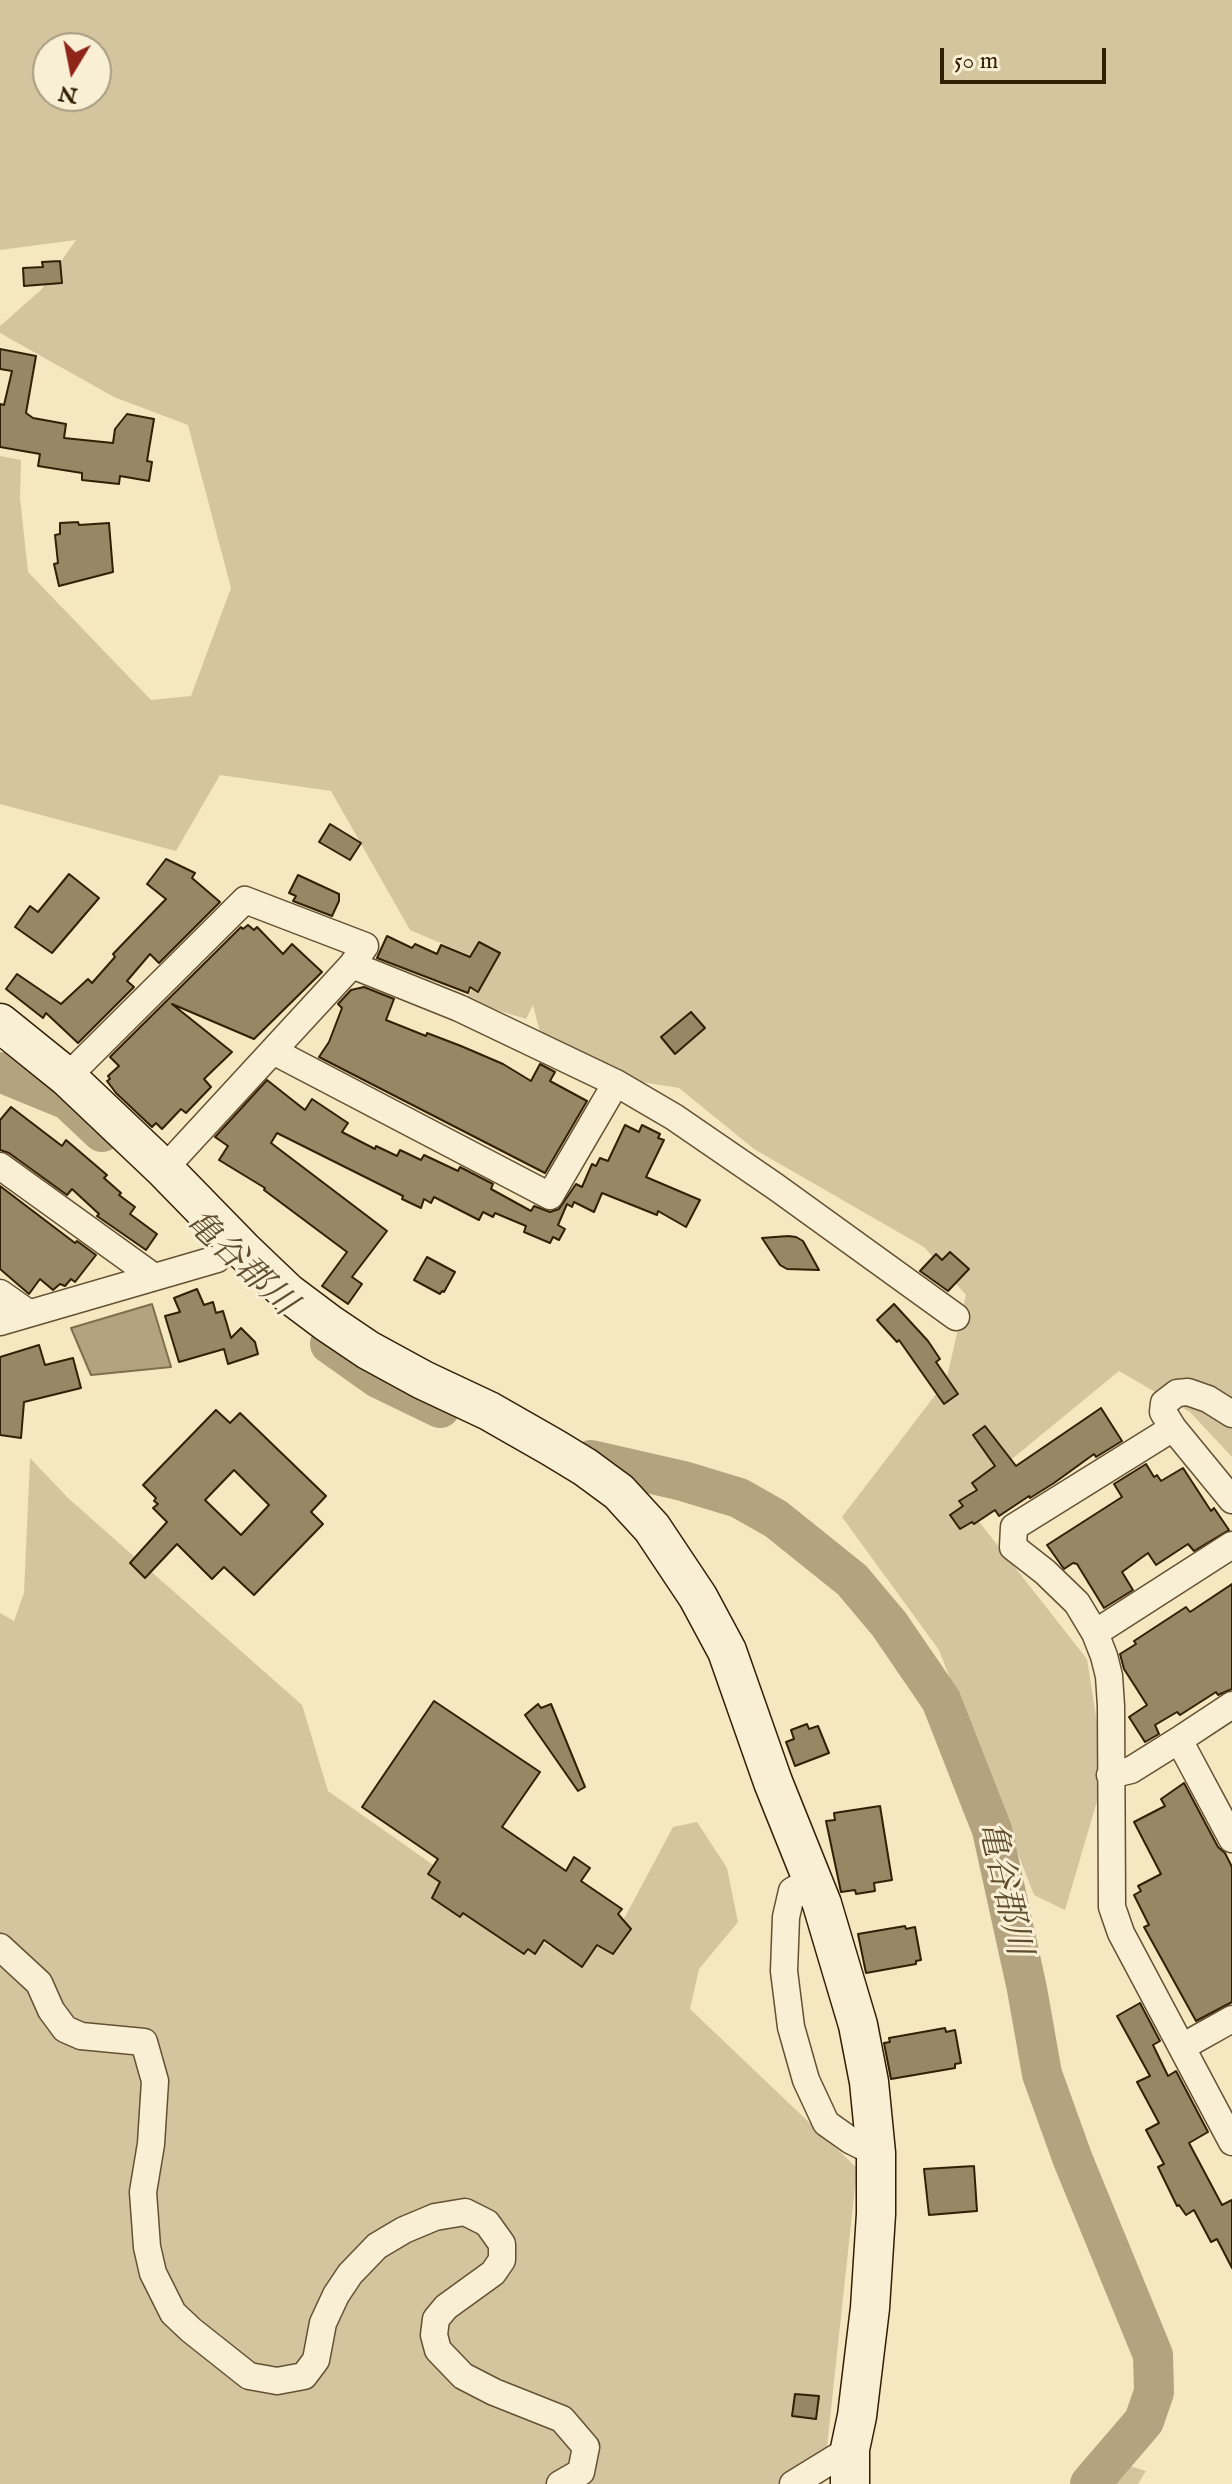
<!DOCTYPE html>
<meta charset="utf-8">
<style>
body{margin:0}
#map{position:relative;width:1232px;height:2484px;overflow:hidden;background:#f5e7bf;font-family:"IM FELL English",serif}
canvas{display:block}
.north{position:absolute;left:32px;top:32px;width:80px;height:80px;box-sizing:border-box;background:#f8efd5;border:2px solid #a99c81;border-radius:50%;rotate:190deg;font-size:22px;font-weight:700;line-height:32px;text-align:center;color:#331f03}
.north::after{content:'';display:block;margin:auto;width:28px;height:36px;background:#8f2418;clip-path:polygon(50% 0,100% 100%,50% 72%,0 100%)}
.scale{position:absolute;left:940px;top:48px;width:166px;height:36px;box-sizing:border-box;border:4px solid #331f03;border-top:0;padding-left:10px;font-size:24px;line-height:28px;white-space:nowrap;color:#331f03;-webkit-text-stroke:6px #f8efd5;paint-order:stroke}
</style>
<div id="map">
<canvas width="1232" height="2484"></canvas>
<div class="north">N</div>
<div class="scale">50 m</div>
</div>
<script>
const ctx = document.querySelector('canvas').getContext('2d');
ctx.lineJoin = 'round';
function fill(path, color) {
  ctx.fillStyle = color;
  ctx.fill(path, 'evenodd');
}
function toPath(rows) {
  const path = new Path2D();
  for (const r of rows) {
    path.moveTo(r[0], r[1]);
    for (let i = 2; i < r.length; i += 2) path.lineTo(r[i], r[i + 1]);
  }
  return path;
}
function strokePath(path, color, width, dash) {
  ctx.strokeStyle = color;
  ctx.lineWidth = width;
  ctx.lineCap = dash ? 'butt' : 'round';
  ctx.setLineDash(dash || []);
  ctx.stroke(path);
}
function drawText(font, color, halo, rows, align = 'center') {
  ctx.font = font + ' "IM FELL English","Noto Serif JP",serif';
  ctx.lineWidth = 6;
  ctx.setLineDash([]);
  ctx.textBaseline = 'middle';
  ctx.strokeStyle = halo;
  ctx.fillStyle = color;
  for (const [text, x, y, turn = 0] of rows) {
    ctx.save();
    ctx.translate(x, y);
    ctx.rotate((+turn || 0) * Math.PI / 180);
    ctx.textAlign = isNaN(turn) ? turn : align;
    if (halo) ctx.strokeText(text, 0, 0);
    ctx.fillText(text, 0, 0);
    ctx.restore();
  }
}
const green = toPath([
 [0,0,1232,0,1232,1457,1190,1412,1119,1371,962,1500,1087,1659,1105,1774,1065,1910,1034,1895,939,1650,842,1517,946,1381,966,1295,924,1247,754,1149,679,1088,549,1067,533,1005,526,1019,465,1000,488,963,410,930,331,791,220,775,176,851,0,804,0,456,21,460,20,498,28,572,151,700,191,696,231,588,188,425,114,397,0,333,0,326,41,290,76,240,0,250],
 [48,48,96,48,96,96,48,96],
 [30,1458,68,1498,302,1705,328,1791,550,1947,610,1945,673,1827,697,1822,727,1868,738,1922,699,1969,690,2009,857,2168,823,2484,0,2484,0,1613,14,1621,24,1593],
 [1120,2463,1146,2471,1138,2484,1101,2484]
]);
const water = toPath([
 [152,1304,171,1367,91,1375,71,1328,152,1304]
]);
const river = toPath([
 [0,1072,68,1100,102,1132],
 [330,1344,378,1378,440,1408],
 [591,1460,683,1481,739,1498,776,1519,852,1580,889,1624,941,1700,992,1830,1027,1989,1042,2074,1073,2160,1153,2355,1154,2392,1144,2421,1090,2484]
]);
const building = toPath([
 [60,261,62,283,24,286,23,268,43,267,42,262,60,261],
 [0,349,36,356,26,413,33,418,66,424,64,438,113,443,115,429,127,414,154,419,147,461,152,462,149,481,120,476,119,484,82,480,82,473,38,466,40,454,0,447,0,404,4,405,12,371,0,369,0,349],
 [78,522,79,525,109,523,113,572,59,586,54,564,58,563,55,535,60,534,60,523,78,522],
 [330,824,361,843,350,860,319,842,330,824],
 [166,859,195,873,192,878,220,902,159,963,150,954,127,981,134,987,78,1043,46,1013,43,1018,6,989,17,974,61,1004,88,979,92,983,115,957,113,954,166,899,147,884,166,859],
 [69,874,99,898,52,953,15,927,30,906,38,912,69,874],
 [298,875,339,894,339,901,332,916,293,901,296,896,289,893,298,875],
 [248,925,254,930,257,927,283,954,292,944,322,972,254,1039,172,1004,232,1052,204,1079,211,1087,186,1113,181,1109,162,1129,156,1123,152,1127,116,1093,107,1081,110,1079,108,1076,119,1066,110,1057,241,927,243,929,248,925],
 [387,936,412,948,415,944,437,954,441,945,470,957,479,942,500,953,478,992,470,987,468,993,377,958,387,936],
 [364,987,394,999,386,1020,426,1036,427,1033,461,1046,503,1064,531,1081,540,1064,555,1072,550,1081,587,1101,545,1173,319,1057,329,1042,342,1008,338,1004,351,990,364,987],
 [691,1012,705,1028,675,1054,661,1037,691,1012],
 [267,1080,305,1110,312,1099,348,1123,342,1132,375,1149,376,1146,397,1156,400,1150,421,1160,424,1155,458,1171,460,1167,493,1184,491,1189,531,1211,534,1206,550,1212,559,1209,576,1184,582,1187,592,1164,596,1166,600,1158,608,1161,625,1125,639,1132,642,1125,660,1134,658,1138,664,1140,646,1177,700,1200,686,1227,658,1211,657,1215,602,1193,594,1212,574,1202,572,1207,567,1204,558,1225,565,1229,559,1240,553,1237,550,1243,524,1232,526,1226,495,1213,493,1217,483,1212,479,1220,434,1197,431,1203,424,1199,421,1208,402,1199,403,1196,277,1133,271,1143,387,1231,352,1277,362,1284,348,1304,322,1286,347,1252,264,1190,265,1188,219,1160,228,1146,215,1137,267,1080],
 [11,1107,62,1146,66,1140,107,1175,104,1178,121,1193,119,1195,135,1207,130,1214,157,1234,146,1250,97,1216,99,1214,72,1189,67,1195,9,1153,0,1150,0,1120,11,1107],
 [0,1186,75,1243,77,1241,96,1255,75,1282,71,1279,65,1286,60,1284,53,1290,40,1279,29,1294,0,1269,0,1186],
 [788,1236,796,1237,803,1241,819,1270,787,1269,780,1265,762,1238,788,1236],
 [950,1252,969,1269,948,1291,920,1271,936,1254,942,1260,950,1252],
 [427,1257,455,1272,444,1292,442,1291,440,1294,414,1280,427,1257],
 [197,1289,204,1305,213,1302,216,1313,223,1311,231,1338,241,1328,255,1342,258,1354,228,1364,224,1349,179,1362,165,1316,180,1312,174,1298,197,1289],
 [894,1304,928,1341,940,1359,936,1362,958,1394,944,1404,899,1340,897,1342,877,1320,894,1304],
 [39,1345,45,1365,73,1358,81,1388,24,1402,21,1438,0,1435,0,1357,39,1345],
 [1101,1408,1122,1441,1096,1457,1094,1454,1054,1483,1030,1498,1029,1496,999,1516,995,1510,974,1524,972,1522,960,1529,950,1515,963,1506,959,1501,977,1490,972,1483,995,1466,973,1435,985,1426,1016,1466,1101,1408],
 [216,1410,230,1423,240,1413,326,1496,311,1512,323,1524,254,1595,224,1567,212,1579,177,1544,145,1578,130,1563,167,1522,153,1508,158,1504,154,1501,156,1498,143,1485,216,1410],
 [234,1470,269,1505,241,1535,205,1500,234,1470],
 [1146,1464,1154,1477,1157,1475,1161,1481,1183,1468,1211,1511,1214,1508,1229,1530,1194,1551,1188,1544,1156,1565,1148,1553,1122,1572,1133,1590,1104,1608,1077,1564,1073,1563,1064,1569,1047,1545,1122,1497,1114,1484,1146,1464],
 [1232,1584,1232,1689,1218,1695,1216,1692,1180,1715,1177,1712,1155,1725,1159,1734,1145,1742,1129,1717,1147,1705,1124,1669,1120,1654,1136,1644,1134,1641,1186,1607,1190,1612,1232,1584],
 [434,1701,540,1772,502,1827,566,1871,574,1857,590,1868,581,1881,622,1909,618,1914,631,1929,613,1954,597,1945,582,1967,544,1940,535,1954,528,1949,524,1954,463,1913,460,1917,432,1898,440,1882,428,1874,438,1859,362,1807,434,1701],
 [538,1704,541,1708,551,1704,585,1787,578,1791,525,1715,538,1704],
 [807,1724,809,1729,818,1726,829,1753,795,1766,786,1742,794,1739,791,1730,807,1724],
 [1184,1783,1218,1847,1225,1853,1232,1867,1232,2002,1196,2021,1144,1927,1149,1925,1134,1895,1141,1891,1138,1886,1161,1874,1134,1822,1165,1806,1161,1799,1184,1783],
 [880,1806,892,1880,874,1883,875,1891,856,1894,855,1890,841,1892,826,1821,835,1820,834,1813,880,1806],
 [905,1926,906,1929,915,1927,921,1960,916,1961,916,1964,866,1973,858,1934,905,1926],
 [1140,2003,1160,2041,1153,2045,1168,2076,1176,2071,1208,2132,1189,2143,1222,2205,1232,2200,1232,2268,1217,2239,1211,2242,1194,2210,1186,2215,1179,2205,1177,2206,1158,2167,1164,2164,1146,2130,1159,2123,1137,2082,1150,2076,1117,2016,1140,2003],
 [945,2028,946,2032,955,2030,961,2063,955,2064,955,2068,891,2079,884,2043,890,2042,889,2038,945,2028],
 [974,2166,977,2211,929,2215,924,2169,974,2166],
 [795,2394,819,2396,816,2419,792,2416,795,2394]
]);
const street = toPath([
 [273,1051,550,1196,616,1083],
 [67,1077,245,900,365,946,352,965],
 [0,1166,154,1277],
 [164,1169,352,965,459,1008,616,1083,674,1117,776,1187,956,1317],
 [0,1293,27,1312],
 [0,1322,217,1259],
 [1173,1428,1163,1412,1164,1403,1177,1393,1188,1392,1208,1399,1232,1414],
 [1232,1500,1173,1428,1014,1527,1013,1547,1045,1572,1077,1603,1095,1633,1104,1656,1109,1676,1111,1706,1112,1907,1121,1933,1232,2142],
 [1095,1633,1232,1545],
 [1232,1705,1179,1740,1232,1839],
 [1110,1775,1131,1770,1179,1740],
 [812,1879,792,1891,786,1917,784,1971,791,2027,806,2080,826,2123,850,2140,876,2153],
 [0,1947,39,1983,51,2010,65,2029,81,2036,144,2042,155,2081,151,2144,143,2192,147,2247,153,2273,173,2313,191,2330,249,2376,277,2381,304,2376,316,2360,323,2323,336,2295,350,2274,377,2246,404,2230,435,2217,465,2212,487,2223,502,2244,502,2260,493,2273,446,2307,436,2319,434,2335,438,2350,463,2376,494,2392,562,2419,586,2447,581,2472,560,2484],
 [1182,2047,1232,2019],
 [793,2484,850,2449]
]);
const secondary = toPath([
 [0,1023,67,1077,164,1169,244,1251,288,1293,328,1323,368,1350,423,1380,489,1411,552,1447,585,1467,619,1492,652,1528,698,1597,727,1651,773,1782,822,1904,858,2025,869,2082,876,2153,876,2214,870,2308,857,2416,850,2449,850,2484]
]);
const waterNames = [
 ["亀谷郡川",239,1265,43],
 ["亀谷郡川",1002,1889,77]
];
fill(green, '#d4c59f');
fill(water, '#b3a37f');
strokePath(water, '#806e4d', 2);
strokePath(river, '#b3a37f', 40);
fill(building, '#988765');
strokePath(building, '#331f03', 2);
strokePath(street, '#645132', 29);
strokePath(secondary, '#331f03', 41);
strokePath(street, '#f8efd5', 26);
strokePath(secondary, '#f8efd5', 38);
drawText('italic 34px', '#604d2e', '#f8efd5', waterNames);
</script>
